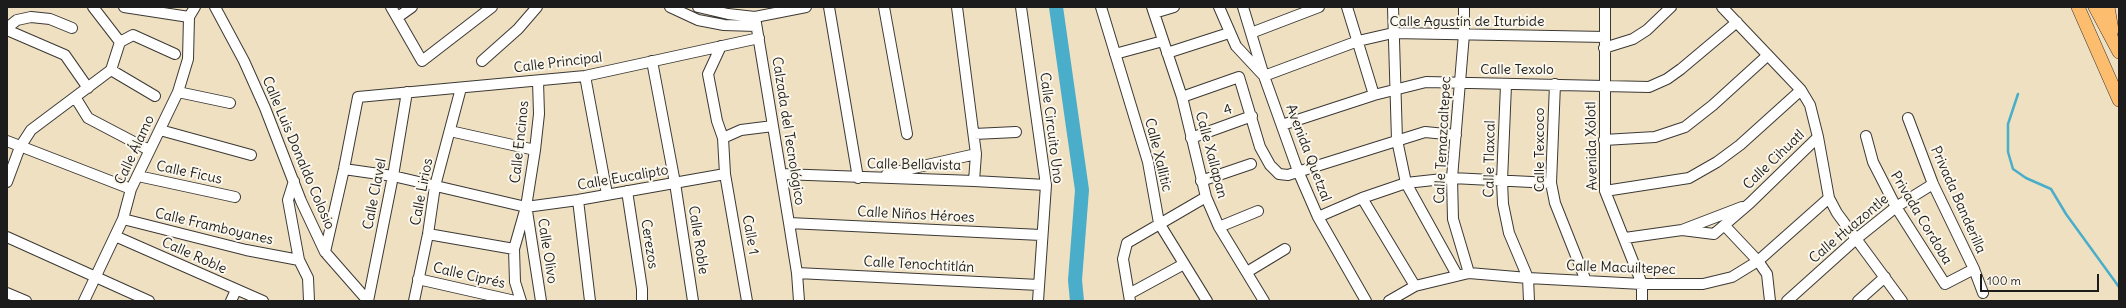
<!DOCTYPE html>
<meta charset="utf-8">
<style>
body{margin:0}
#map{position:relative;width:2126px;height:308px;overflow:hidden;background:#efe0c1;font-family:Delius,sans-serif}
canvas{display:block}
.frame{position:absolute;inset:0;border:8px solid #1c1c1c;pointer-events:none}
.scale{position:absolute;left:1980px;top:274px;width:119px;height:18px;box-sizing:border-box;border:2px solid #1c1c1c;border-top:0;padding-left:5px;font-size:12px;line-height:14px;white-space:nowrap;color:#1c1c1c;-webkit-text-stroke:3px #fbf7ec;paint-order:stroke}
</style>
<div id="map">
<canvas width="2126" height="308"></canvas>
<div class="frame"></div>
<div class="scale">100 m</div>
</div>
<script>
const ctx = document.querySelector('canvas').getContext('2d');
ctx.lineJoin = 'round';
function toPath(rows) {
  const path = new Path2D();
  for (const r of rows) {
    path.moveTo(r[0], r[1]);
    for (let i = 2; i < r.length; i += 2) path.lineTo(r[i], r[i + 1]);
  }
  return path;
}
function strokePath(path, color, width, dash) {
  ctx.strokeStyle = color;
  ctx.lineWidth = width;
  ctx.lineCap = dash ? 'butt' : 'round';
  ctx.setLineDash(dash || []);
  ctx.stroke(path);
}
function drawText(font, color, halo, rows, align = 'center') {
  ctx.font = font + ' Delius,sans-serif';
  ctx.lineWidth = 4;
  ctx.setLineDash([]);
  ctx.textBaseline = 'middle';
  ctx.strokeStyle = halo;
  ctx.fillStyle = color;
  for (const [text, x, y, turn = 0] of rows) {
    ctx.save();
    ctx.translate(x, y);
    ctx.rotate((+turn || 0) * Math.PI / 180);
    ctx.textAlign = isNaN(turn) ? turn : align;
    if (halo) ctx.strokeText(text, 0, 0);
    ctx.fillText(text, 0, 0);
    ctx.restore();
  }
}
const stream = toPath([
 [2018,94,2008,124,2008,152,2013,169,2026,178,2051,189,2066,214,2119,287]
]);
const river = toPath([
 [1056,7,1082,190,1075,280,1077,301]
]);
const minor = toPath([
 [93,7,120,42],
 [124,7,189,17],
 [215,7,244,61,265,108,301,201,325,252,368,301],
 [391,7,422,61,492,7],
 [670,7,698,20,724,25,756,26],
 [698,7,728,14,755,17,806,7],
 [829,7,858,178],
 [884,7,907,134],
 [957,7,976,154,974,181],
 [1021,7,1046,185,1038,301],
 [1101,7,1148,162,1159,223,1207,301],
 [1152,7,1182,97,1206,197,1219,227,1264,301],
 [1219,7,1236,46,1264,76,1358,41,1393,33,1605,37],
 [1243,7,1264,76,1298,171,1318,217,1366,301],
 [1347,7,1374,95],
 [1393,7,1397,140,1406,183,1457,275],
 [1464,7,1464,34,1452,178,1453,219,1469,273],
 [1605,7,1605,191,1642,284,1642,301],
 [1722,7,1801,90,1810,105,1818,137,1829,198,1837,213,1902,301],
 [1154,13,1174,7],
 [398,17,412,7],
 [755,17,789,223,797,273,799,301],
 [7,28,17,20,31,17,50,19,72,28],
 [7,30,65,55,88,88],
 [1251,33,1319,7],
 [120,42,133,35,175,54],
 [721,46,708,74,717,121,723,138,725,174,747,301],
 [1604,48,1633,39,1647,30,1671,7],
 [1167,53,1229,33],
 [1115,54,1163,41],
 [482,61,518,29,537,7],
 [652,61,675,183,693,301],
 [111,70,155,96],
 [585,76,607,194],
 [1555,84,1551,183,1555,203,1586,281],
 [1506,85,1502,181,1503,204,1509,233,1528,278,1529,301],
 [178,92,230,103],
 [75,97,88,118,149,150],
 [1182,97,1239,77,1260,147,1270,165,1279,174,1288,175,1425,132,1456,135],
 [1908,118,1933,184,1974,269,1983,293],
 [1282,125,1374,95,1426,82,1649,87,1667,79,1681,69,1737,22],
 [160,130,251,155],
 [450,131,535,150],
 [974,134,1016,132],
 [1866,136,1873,162,1896,207,1945,284,1974,269],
 [723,138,741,130,773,126],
 [1191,138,1252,116],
 [1604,140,1655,137,1685,127,1713,105,1768,55],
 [7,141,131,189],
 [344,169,393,176,526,207,578,200,725,174],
 [781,174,974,181,1046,185],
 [887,174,976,154],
 [138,176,235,197],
 [294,181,288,200,299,260,308,278,309,301],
 [1201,181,1251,164],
 [7,182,20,147,31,130,111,70,120,42],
 [627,191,642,289,642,301],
 [1605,191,1689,178,1717,162,1740,145,1801,90],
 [1362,198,1415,286],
 [578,200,590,301],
 [527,211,541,301],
 [1318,217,1362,198,1406,183,1452,178,1551,183],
 [123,219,246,250,299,260],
 [789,223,1041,235],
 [1725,226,1758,261,1767,274,1770,301],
 [1219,227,1258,211],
 [1682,230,1714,234,1750,203,1818,137],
 [428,234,514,249],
 [115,236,263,301],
 [7,237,149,301],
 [1625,238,1682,230,1742,207],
 [325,252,344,169,358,97,585,76,759,38],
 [1247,272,1285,249],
 [797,273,1039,285],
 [418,279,515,301],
 [7,293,26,301],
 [1129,294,1184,264],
 [84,301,123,219,131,189,178,92,188,59,189,17,195,7],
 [231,301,236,290],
 [368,301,393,176,407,92],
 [414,301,428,234,435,186,461,88],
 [521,301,515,282,514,249,526,207,535,150,539,114,538,81],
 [1130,301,1123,259,1127,243,1206,197],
 [1389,301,1415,286,1469,273,1528,278,1642,284,1703,284,1732,277,1758,261,1829,198],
 [1787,301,1856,239,1896,207,1933,184],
 [1858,301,1885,277]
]);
const major = toPath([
 [2078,7,2119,100],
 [2095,7,2119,52],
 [2108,7,2112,30]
]);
const streetNames = [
 ["Calle Agustín de Iturbide",1467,22],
 ["Calle Principal",558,63,-7],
 ["Calle Texolo",1517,70],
 ["4",1228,110,-20],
 ["Calle Circuito Uno",1051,128,83],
 ["Calzada del Tecnológico",788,131,81],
 ["Calle Temazcaltepec",1443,140,-87],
 ["Calle Encinos",520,142,-84],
 ["Avenida Xólotl",1592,146,-91],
 ["Calle Álamo",135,150,-65],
 ["Calle Texcoco",1540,150,-90],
 ["Calle Luis Donaldo Colosio",298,153,67],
 ["Avenida Quetzal",1308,153,69],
 ["Calle Xallitic",1158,155,76],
 ["Calle Xallapan",1211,155,75],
 ["Calle Tlaxcal",1490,159,-89],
 ["Calle Cihuatl",1774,160,-44],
 ["Calle Bellavista",914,165,1],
 ["Calle Ficus",189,173,12],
 ["Calle Eucalipto",623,178,-10],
 ["Calle Lirios",422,192,-79],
 ["Calle Clavel",375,194,-79],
 ["Privada Banderilla",1958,200,66],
 ["Calle Niños Héroes",916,215,3],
 ["Privada Cordoba",1921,218,59],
 ["Calle Framboyanes",214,227,13],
 ["Calle Huazontle",1849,229,-40],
 ["Calle 1",750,235,80],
 ["Calle Roble",698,240,81],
 ["Cerezos",649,244,81],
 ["Calle Olivo",547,251,81],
 ["Calle Roble",194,256,24],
 ["Calle Tenochtitlán",919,265,3],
 ["Calle Macuiltepec",1621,268,2],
 ["Calle Ciprés",469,276,13]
];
strokePath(stream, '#4aadc9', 2.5);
strokePath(river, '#4aadc9', 14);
strokePath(minor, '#3c3935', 12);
strokePath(major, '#3c3935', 14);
strokePath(minor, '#fff', 10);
strokePath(major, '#fcbd6f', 13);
drawText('14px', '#1c1c1c', '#fbf7ec', streetNames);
</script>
